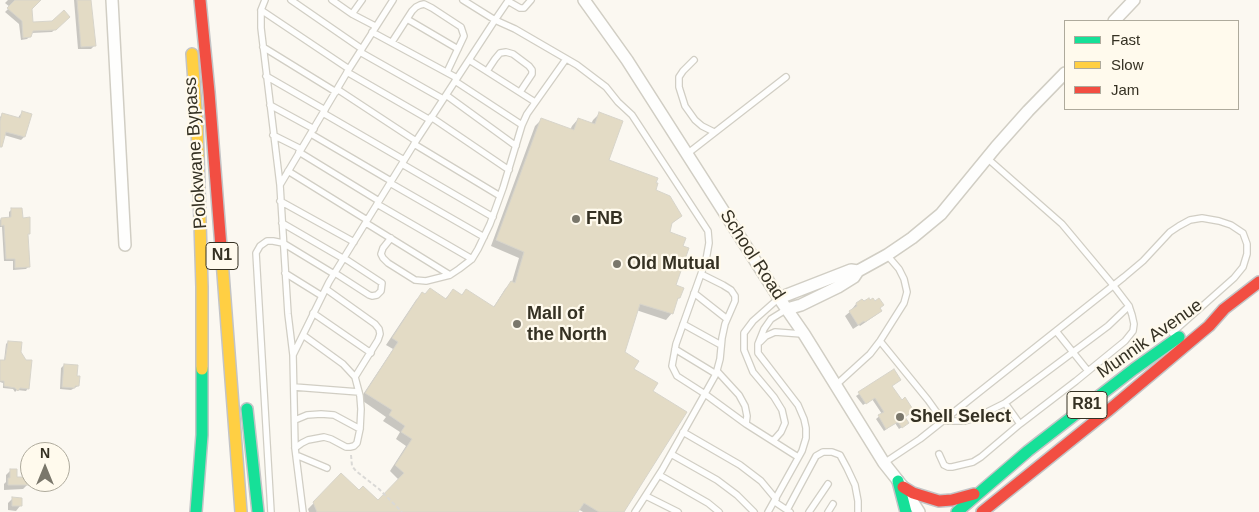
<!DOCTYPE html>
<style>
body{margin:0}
#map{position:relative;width:1259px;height:512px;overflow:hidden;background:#fbf8f1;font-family:Arial,sans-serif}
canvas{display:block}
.legend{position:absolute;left:1064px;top:20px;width:175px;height:90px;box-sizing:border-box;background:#fffaed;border:1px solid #aeaa9c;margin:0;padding:6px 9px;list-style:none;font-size:15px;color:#353123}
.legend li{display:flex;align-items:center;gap:10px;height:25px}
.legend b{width:25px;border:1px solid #aeaa9c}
.north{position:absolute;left:20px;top:442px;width:50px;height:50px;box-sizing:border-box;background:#fffaed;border:1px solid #aeaa9c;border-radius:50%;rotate:0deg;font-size:14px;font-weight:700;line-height:20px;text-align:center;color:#353123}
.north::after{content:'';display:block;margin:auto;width:18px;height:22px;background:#7a776b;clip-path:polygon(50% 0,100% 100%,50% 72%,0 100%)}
</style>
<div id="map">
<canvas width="1259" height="512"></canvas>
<ul class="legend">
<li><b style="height:6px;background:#16e098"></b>Fast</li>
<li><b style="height:6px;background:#ffcf43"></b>Slow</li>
<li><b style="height:6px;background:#f24e42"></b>Jam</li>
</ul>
<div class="north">N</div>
</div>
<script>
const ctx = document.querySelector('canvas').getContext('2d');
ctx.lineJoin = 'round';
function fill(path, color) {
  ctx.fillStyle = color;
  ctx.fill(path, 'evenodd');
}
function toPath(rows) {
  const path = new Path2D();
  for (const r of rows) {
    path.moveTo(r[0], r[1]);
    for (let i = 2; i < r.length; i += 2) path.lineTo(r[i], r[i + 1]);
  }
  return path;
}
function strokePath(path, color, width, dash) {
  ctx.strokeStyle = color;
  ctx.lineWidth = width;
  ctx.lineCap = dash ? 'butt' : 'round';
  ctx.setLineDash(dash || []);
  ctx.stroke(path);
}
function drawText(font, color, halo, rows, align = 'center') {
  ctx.font = font + ' Arial,sans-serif';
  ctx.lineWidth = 4.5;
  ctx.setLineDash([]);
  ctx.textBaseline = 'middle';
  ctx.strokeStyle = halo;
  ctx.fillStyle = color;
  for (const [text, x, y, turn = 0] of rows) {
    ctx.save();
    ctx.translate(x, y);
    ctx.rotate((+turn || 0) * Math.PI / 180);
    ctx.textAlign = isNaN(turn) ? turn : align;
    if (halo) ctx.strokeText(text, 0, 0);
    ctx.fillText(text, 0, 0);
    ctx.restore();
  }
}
const shadow = toPath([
 [8,0,39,0,31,9,32,23,53,22,68,17,52,32,31,33,30,36,27,39,21,40,19,24,5,12,10,7,5,3],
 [74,0,90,0,94,46,91,49,78,49],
 [22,113,24,137,21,140,4,135,0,142,0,117,3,114,18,119,19,116],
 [599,114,607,161,654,191,681,216,670,225,668,233,675,286,679,298,676,300,672,313,666,320,636,310,623,352,633,369,652,392,622,512,583,512,578,509,576,512,309,512,308,509,341,475,359,492,378,502,399,480,390,471,406,446,396,439,400,432,383,421,386,417,360,399,393,349,386,345,416,300,422,294,445,299,453,291,461,296,466,290,493,308,505,289,512,282,519,258,491,246,535,126,541,120,570,130,572,126,578,119,591,124,593,120],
 [11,210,21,219,28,267,26,269,13,270,13,261,4,261,2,227,0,227,0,220,1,219,9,218,9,212],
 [862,301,879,308,881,311,876,315,860,326,859,325,853,329,845,316,852,310,852,309,856,304],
 [8,342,20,352,28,388,26,391,17,390,15,392,13,389,3,388,3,383,0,382,0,361,4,361,6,344],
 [64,365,76,377,78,386,71,390,60,389,61,368],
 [894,371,891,386,904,417,905,425,899,429,895,423,884,431,876,419,882,414,872,399,863,405,856,396],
 [10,471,16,478,28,484,23,489,4,490,4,484,6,482,6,475],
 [43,482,46,482,49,486,43,490,39,484],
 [13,498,20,506,16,511,8,510,8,503]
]);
const building = toPath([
 [15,0,41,0,32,9,33,22,52,21,64,10,70,17,56,30,33,31,31,37,23,38,22,21,7,8,15,0],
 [77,0,91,0,96,46,81,47,77,0],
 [22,111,32,114,25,137,6,132,2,147,0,147,0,121,2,113,20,118,22,111],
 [599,112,623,121,609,160,658,178,656,183,658,183,656,190,670,196,682,216,672,223,670,232,686,238,683,246,689,248,676,285,684,288,680,298,678,298,673,314,640,304,625,352,639,361,634,369,658,383,653,391,687,412,624,512,599,512,584,503,578,512,317,512,313,502,341,473,359,490,363,486,378,500,404,473,395,465,412,439,401,432,405,426,389,415,392,410,365,393,398,342,392,338,422,292,425,294,430,288,446,299,453,289,462,295,466,289,494,307,511,281,515,283,524,252,496,240,541,118,574,130,578,118,595,124,599,112],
 [11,208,22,208,23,218,30,217,30,234,28,234,30,267,15,268,15,259,6,259,4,225,1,226,1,218,11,217,11,208],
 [869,298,870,300,873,298,875,301,879,298,884,305,880,308,882,311,865,322,864,321,858,325,849,311,857,306,856,303,862,299,864,301,869,298],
 [8,341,22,342,21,352,26,360,32,360,29,389,20,388,18,391,15,388,4,386,4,381,0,381,0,360,5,360,8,341],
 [64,364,78,365,77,376,80,376,79,386,75,386,75,388,62,387,64,364],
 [894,369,901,380,892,386,902,400,905,397,914,411,905,417,909,423,902,428,898,422,886,429,878,415,884,412,875,398,866,404,858,392,894,369],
 [10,469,17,469,17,477,30,477,29,485,8,485,8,478,10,478,10,469],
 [12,497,22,498,22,506,12,506,12,497]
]);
const path = toPath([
 [351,455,352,466,356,471,379,489,402,512]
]);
const lane = toPath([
 [265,0,261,10,261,28,280,185],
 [291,0,362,49],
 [332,0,352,14,375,26],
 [463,0,495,20,515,29,577,65,606,87,618,102,632,115,708,231,709,243,706,260,676,344,672,366,677,376,705,394,746,424,798,457],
 [261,10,349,69],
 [352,14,362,0],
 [407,19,458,49],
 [372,32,457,78],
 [392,42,412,11,416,7,420,5,424,4,432,8,461,27,464,36,447,72],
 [263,47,336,92],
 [360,52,443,99],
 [469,60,535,102],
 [694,60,683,71,679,77,679,87,685,106,695,120,702,126,714,132],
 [487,71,495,59,500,53,506,52,513,54,529,66,532,70,532,74,520,92],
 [347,72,430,120],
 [266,76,325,110],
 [455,81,522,125],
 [337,89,416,141],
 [446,95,516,146],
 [270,105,314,129],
 [323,113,404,160],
 [431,117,509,170],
 [311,134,391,181],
 [273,135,301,149],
 [414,144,500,196],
 [299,152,379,201],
 [687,154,786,77],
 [402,164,493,217],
 [288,171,367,220],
 [390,183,484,237],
 [280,201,354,242],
 [377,204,472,259],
 [282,223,344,259],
 [366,223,450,275],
 [391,238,383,248,381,254,383,258,388,263,415,280,426,281,450,275,459,269,472,259,478,249,490,224,503,188,522,125,527,114,566,59],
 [285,273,322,296],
 [335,273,369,295,372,296,377,295,381,291,382,283,344,258],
 [326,289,375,324,379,329,380,334,378,340,355,377],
 [694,293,727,319],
 [313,313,371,353],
 [683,324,721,345],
 [1056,331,1088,371],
 [880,341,928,400,943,421,965,421,975,418,1005,403,1020,424],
 [760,342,766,336,775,332,802,334],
 [675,349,716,374],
 [293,355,288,314,280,185,349,69,393,0],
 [717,371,739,395,745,406,747,416,746,424],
 [836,385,870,354,880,341,904,303,907,292,904,279,899,269,887,255],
 [294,387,359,392],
 [1005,403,1108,326,1129,306],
 [295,420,307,415,321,414,334,415,360,429],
 [683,432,740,465,761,481,776,499],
 [773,441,781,432,785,423,782,410,774,397,753,372,744,350,744,333,753,321,779,298],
 [295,448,302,443,308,440,324,437,331,439,346,447,350,447,354,446,357,443,360,429,361,409,360,396,355,377,343,364,303,335],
 [671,454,717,480,737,495,754,512],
 [939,454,944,465,948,467,952,467,973,462,981,457,1020,424,1076,381,1125,341,1133,331,1134,324,1132,315,1129,306,1113,285,1062,224,987,158],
 [296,455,327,468],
 [884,463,920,439,1124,277,1143,261,1170,232,1179,226,1190,220,1202,218,1219,221,1231,225,1243,233,1247,244,1247,254,1243,267,1234,278,1172,333],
 [659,475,708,503,719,512],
 [646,496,678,512],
 [775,502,790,512],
 [787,510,816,456,823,452,832,452,840,455,847,468,855,485,858,501,858,512],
 [271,512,256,253,260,246,267,241,273,241,283,243,334,274],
 [303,512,295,448,293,355,329,282,416,141,495,20,508,1,520,8,524,8,531,0],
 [635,512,662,470,716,374,720,359,722,338,725,324,735,301,735,296,731,290,723,285,701,274],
 [768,512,802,451,806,438,806,428,804,419,798,405,758,353,758,344,764,329,771,319,787,309],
 [809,512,828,484],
 [828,512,833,504]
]);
const street = toPath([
 [112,0,125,245],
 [584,0,627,60,779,298,804,334,884,463,903,487,919,512],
 [1114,21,1134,0],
 [779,298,851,270,858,271],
 [787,309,801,305,838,287,854,277,858,271,887,255,912,238,941,214,996,147,1028,111,1065,73]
]);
const fast = toPath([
 [247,409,258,512],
 [898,481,906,512],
 [196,512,202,435,202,369],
 [957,512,1028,451,1134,369,1179,337]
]);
const slow = toPath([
 [192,54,197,124,202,287,202,369],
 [222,260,241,512]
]);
const jam = toPath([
 [200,0,209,92,222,260],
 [903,487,913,493,939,501,952,500,974,494],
 [982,512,1109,410,1209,326,1224,309,1259,282]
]);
const markers = [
 [576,219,5,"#7a776b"],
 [617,264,5,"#7a776b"],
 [517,324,5,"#7a776b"],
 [900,417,5,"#7a776b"]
];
const shields = [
 [222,256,32],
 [1087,405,40]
];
const shieldNames = [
 ["N1",222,256],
 ["R81",1087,405]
];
const streetNames = [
 ["Polokwane Bypass",196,153,-94],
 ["School Road",752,255,57],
 ["Munnik Avenue",1150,339,-35]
];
const poiNames = [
 ["FNB",586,219],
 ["Old Mutual",627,264],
 ["Mall of",527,314],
 ["the North",527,335],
 ["Shell Select",910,417]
];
fill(shadow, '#0003');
fill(building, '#e3dbc5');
strokePath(building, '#d7d4ca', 1);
strokePath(lane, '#d1cec4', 8);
strokePath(street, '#d1cec4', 14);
strokePath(fast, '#c3c4c6', 14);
strokePath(slow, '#c3c4c6', 14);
strokePath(jam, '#c3c4c6', 14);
strokePath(path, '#dad9d6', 2, [4, 2.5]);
strokePath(lane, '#fefefd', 5.5);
strokePath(street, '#fefefd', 11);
strokePath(fast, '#16e098', 11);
strokePath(slow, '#ffcf43', 11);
strokePath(jam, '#f24e42', 11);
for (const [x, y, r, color] of markers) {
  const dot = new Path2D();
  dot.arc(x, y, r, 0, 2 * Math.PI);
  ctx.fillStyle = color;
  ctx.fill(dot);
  strokePath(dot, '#fffaed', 2);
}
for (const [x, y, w] of shields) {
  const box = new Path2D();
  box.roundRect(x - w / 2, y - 13.5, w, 27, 4);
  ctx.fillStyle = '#fffaed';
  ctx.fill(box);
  strokePath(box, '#353123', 1);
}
drawText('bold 16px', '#353123', null, shieldNames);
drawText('18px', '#353123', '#fffaed', streetNames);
drawText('bold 18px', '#353123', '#fffaed', poiNames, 'left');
</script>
